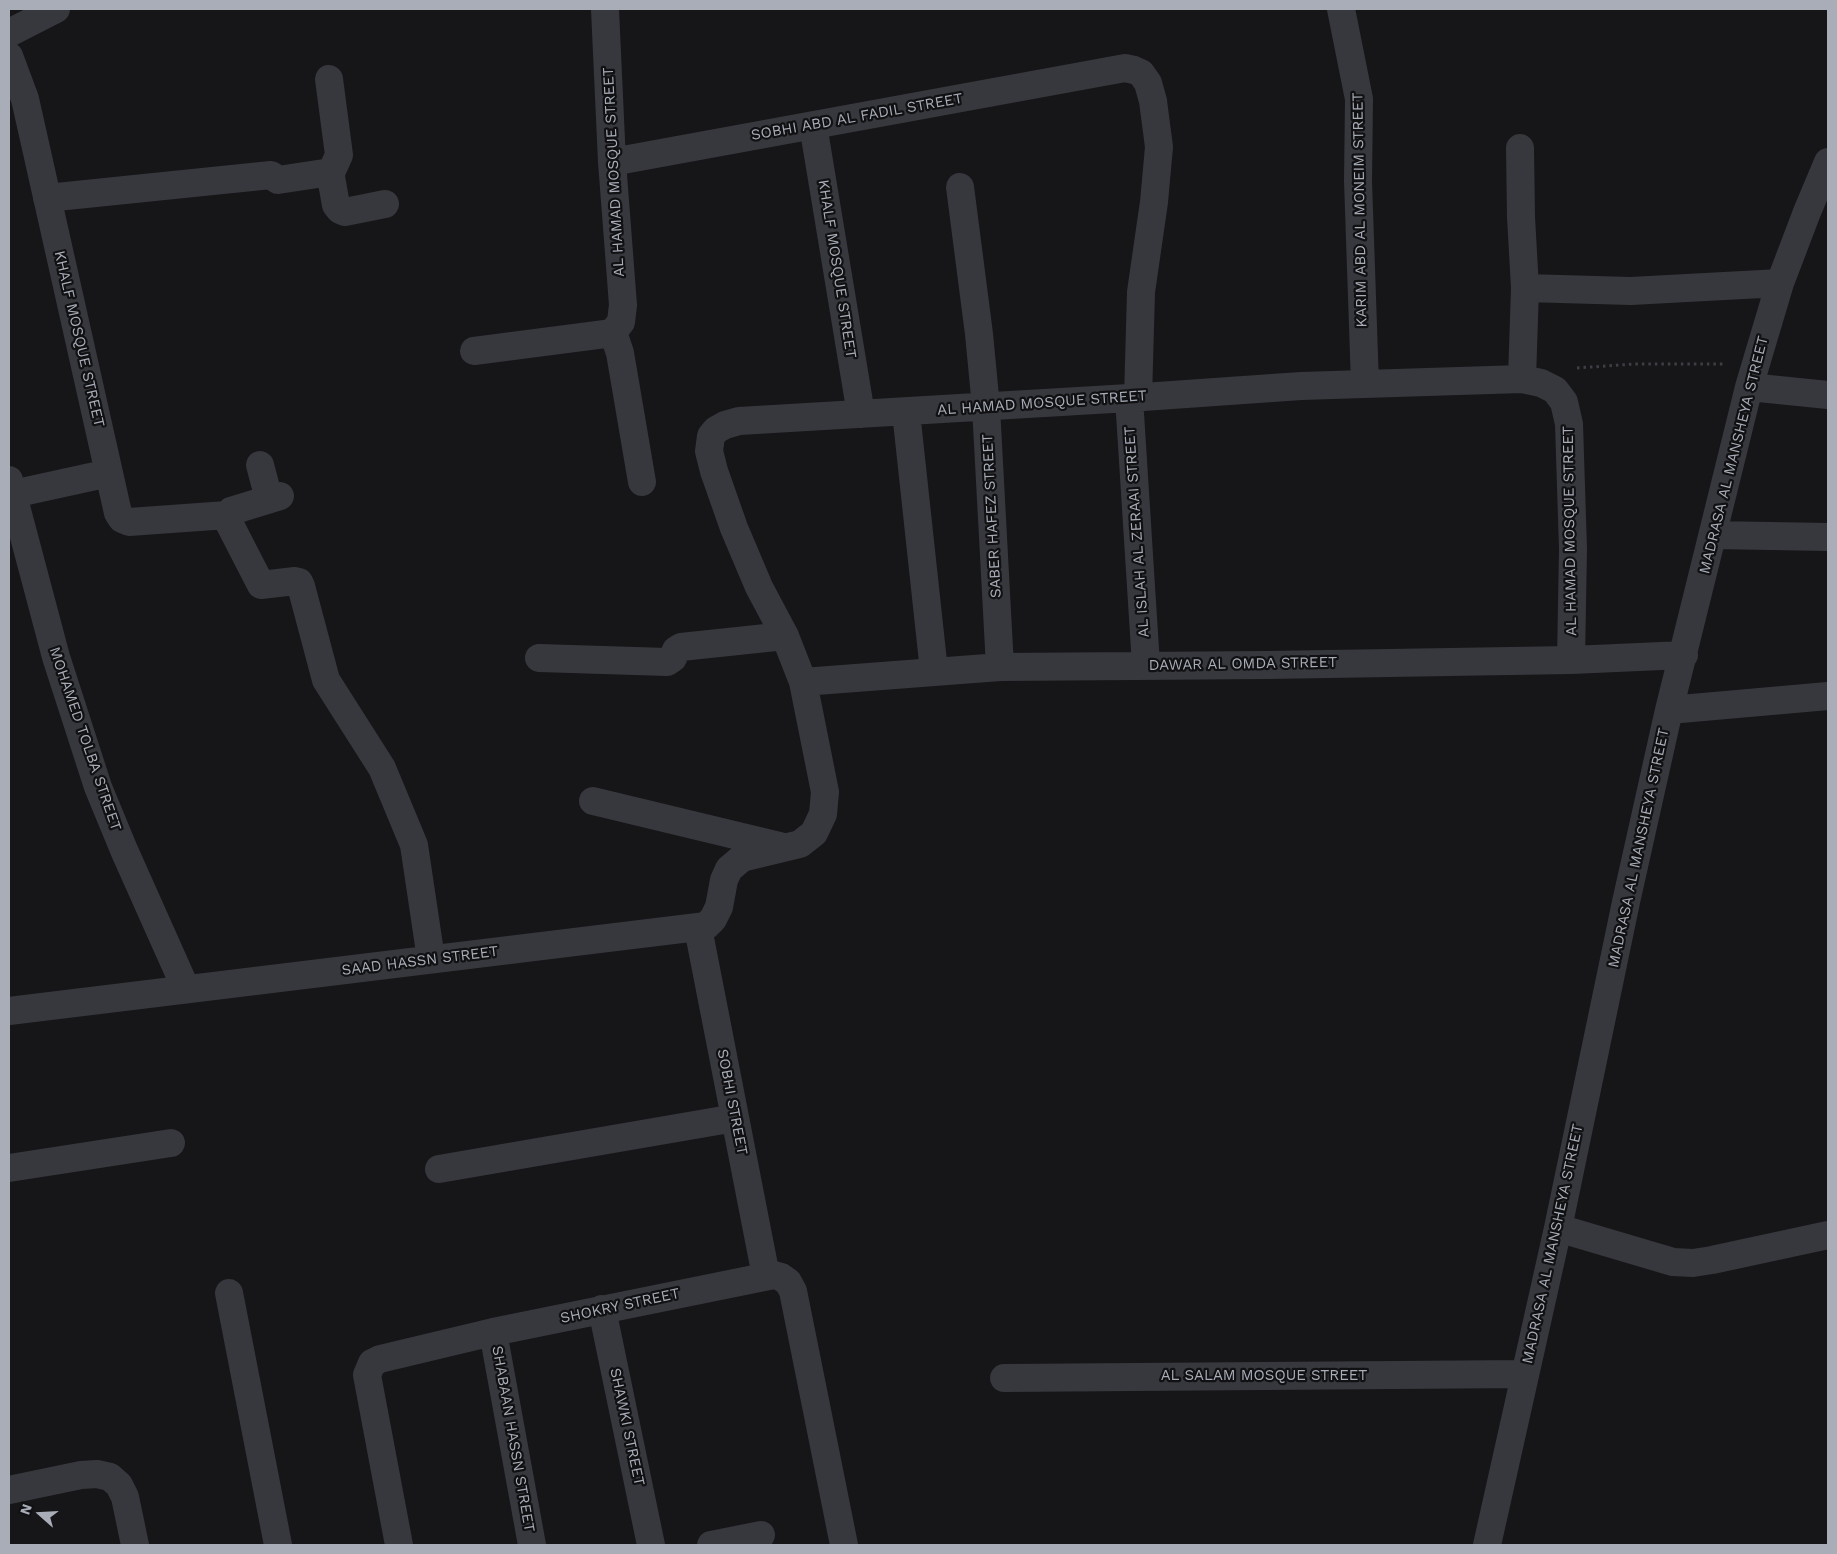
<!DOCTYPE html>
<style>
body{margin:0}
#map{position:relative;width:1837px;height:1554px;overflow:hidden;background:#161618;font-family:"Work Sans",sans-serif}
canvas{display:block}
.frame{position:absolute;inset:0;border:10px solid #a8adb8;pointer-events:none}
.north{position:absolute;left:15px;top:1489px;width:50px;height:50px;-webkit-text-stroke:4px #111113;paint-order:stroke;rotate:289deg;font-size:14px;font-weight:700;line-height:20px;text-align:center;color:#a8adb8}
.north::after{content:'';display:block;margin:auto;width:18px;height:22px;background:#a8adb8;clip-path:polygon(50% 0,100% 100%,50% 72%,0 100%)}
</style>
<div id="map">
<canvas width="1837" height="1554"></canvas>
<div class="frame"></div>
<div class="north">N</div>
</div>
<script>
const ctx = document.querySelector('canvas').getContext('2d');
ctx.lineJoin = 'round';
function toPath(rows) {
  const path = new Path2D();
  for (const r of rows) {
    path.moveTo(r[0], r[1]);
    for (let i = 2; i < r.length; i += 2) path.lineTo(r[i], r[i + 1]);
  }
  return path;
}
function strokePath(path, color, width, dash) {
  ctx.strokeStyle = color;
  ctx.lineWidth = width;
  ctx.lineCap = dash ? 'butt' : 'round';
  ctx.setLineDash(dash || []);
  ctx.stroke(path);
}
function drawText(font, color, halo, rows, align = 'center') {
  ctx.font = font + ' "Work Sans",sans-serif';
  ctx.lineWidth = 4.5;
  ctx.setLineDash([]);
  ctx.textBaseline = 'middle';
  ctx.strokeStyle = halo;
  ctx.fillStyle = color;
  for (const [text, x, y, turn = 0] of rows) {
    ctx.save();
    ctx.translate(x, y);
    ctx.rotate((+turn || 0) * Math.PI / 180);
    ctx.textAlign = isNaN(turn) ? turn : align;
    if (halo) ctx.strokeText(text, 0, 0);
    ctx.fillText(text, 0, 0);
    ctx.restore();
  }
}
const path = toPath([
 [1577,368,1634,364,1723,364]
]);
const minor = toPath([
 [605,9,612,162,623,305,621,322,613,332],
 [1341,9,1359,99,1358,181,1365,384],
 [9,33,56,9],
 [9,56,25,99,118,513,122,519,129,522,227,515],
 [329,79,339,155,330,175],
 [813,125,861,414],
 [1520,148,1521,217,1525,288,1522,379],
 [612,162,1125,68,1134,70,1141,73,1148,83,1153,101,1159,147,1154,202,1141,292,1138,398],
 [960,187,979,334,986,407,1000,667],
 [47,198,271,175,278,180,324,173,331,177,336,205,340,210,345,212,385,204],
 [1525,288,1631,291,1780,283],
 [613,332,620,353,642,482],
 [474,351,605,334,613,332],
 [1749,387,1828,395],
 [1129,398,1146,665],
 [906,412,934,671],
 [260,465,269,499],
 [9,480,56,657,98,787,124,850,186,989],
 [13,494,109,473],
 [280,496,231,511,227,519,261,585,295,581,299,582,301,586,326,680,382,768,414,845,431,959],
 [1713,535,1828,537],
 [539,658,667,662,673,658,676,650,681,647,785,636],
 [803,682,1000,667,1268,665,1571,660,1684,655],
 [1669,710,1828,696],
 [593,801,780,846],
 [698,928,766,1276],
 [9,1011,706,926,713,919,719,907,724,880,729,869,742,858,800,844,814,833,823,814,825,792,803,682,785,636,759,587,734,528,714,471,709,451,711,436,716,430,725,425,739,421,1129,398,1301,386,1522,379,1541,383,1555,390,1564,402,1569,424,1573,549,1571,660],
 [9,1168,171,1143],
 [439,1169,735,1118],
 [1558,1228,1673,1262,1693,1263,1712,1260,1828,1235],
 [229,1293,278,1545],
 [602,1309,651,1545],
 [493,1332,532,1545],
 [1004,1378,1524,1374],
 [9,1490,81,1475,97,1474,110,1477,119,1485,125,1497,135,1545],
 [399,1545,367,1375,372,1363,380,1359,493,1332,774,1275,781,1277,788,1282,793,1291,844,1545],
 [711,1545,761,1535],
 [1487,1545,1558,1228,1626,902,1669,710,1749,387,1780,283,1807,212,1828,162]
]);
const streetNames = [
 ["SOBHI ABD AL FADIL STREET",857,117,-10],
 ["AL HAMAD MOSQUE STREET",614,172,-93],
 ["KARIM ABD AL MONEIM STREET",1360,210,-91],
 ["KHALF MOSQUE STREET",837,269,81],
 ["KHALF MOSQUE STREET",79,339,77],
 ["AL HAMAD MOSQUE STREET",1042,403,-4],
 ["MADRASA AL MANSHEYA STREET",1734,455,-76],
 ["SABER HAFEZ STREET",992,516,-93],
 ["AL HAMAD MOSQUE STREET",1570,531,-91],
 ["AL ISLAH AL ZERAAI STREET",1137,532,-94],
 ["DAWAR AL OMDA STREET",1243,664,-1],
 ["MOHAMED TOLBA STREET",85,739,71],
 ["MADRASA AL MANSHEYA STREET",1639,848,-78],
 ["SAAD HASSN STREET",420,961,-7],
 ["SOBHI STREET",732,1102,79],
 ["MADRASA AL MANSHEYA STREET",1553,1244,-78],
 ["SHOKRY STREET",620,1306,-12],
 ["AL SALAM MOSQUE STREET",1264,1376],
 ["SHAWKI STREET",627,1427,78],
 ["SHABAAN HASSN STREET",513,1439,80]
];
strokePath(path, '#3d3f44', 3, [2.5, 4]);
strokePath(minor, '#37383d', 28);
drawText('15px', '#a8adb8', '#111113', streetNames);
</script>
